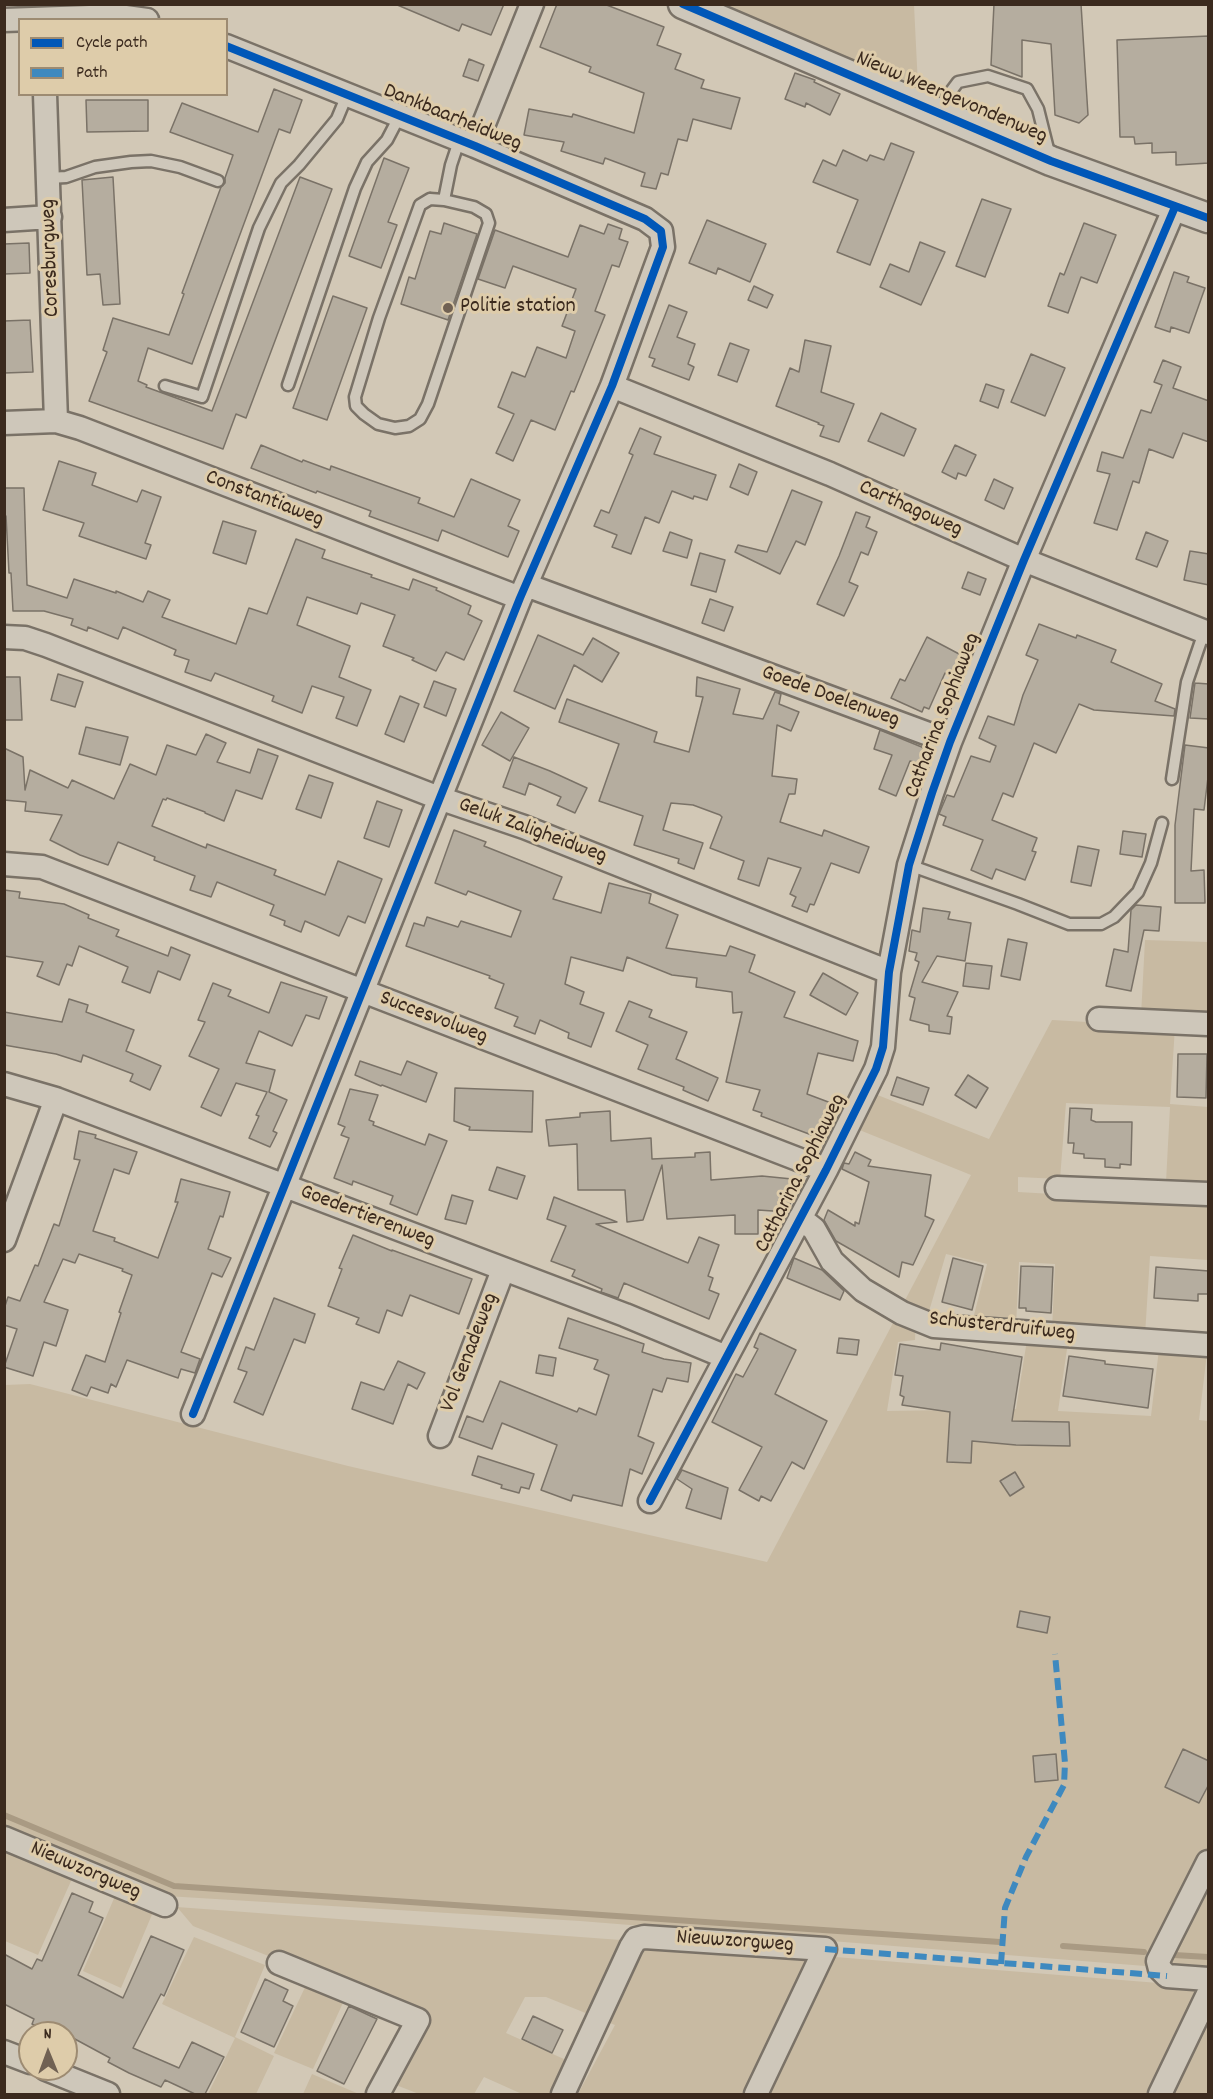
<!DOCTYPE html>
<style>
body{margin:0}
#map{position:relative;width:1213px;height:2099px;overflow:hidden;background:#d2c8b6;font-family:Dekko,sans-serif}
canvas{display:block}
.frame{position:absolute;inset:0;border:6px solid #3b2a1e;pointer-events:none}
.legend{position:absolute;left:18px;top:18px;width:210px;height:78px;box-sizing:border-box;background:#deccaa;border:2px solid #9d8b72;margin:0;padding:8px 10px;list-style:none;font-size:18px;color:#3b2a1e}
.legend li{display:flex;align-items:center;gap:12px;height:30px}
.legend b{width:30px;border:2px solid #9d8b72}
.north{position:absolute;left:18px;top:2021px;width:60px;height:60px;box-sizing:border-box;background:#deccaa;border:2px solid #9d8b72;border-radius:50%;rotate:359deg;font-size:16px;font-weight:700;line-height:24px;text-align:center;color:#3b2a1e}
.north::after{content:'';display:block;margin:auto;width:21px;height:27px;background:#706153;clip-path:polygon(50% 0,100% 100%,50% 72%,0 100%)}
</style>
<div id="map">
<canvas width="1213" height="2099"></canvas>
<div class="frame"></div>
<ul class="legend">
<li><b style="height:8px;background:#0057b8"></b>Cycle path</li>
<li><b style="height:8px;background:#3e89bf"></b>Path</li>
</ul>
<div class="north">N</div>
</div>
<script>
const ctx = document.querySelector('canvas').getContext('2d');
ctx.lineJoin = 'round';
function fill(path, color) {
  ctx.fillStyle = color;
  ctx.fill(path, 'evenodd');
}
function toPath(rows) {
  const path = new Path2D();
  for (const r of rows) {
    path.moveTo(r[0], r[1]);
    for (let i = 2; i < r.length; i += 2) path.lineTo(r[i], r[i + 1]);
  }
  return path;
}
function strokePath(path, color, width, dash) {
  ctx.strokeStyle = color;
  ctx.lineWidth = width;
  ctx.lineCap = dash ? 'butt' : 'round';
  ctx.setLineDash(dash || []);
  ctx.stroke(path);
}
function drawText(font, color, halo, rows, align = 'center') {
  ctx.font = font + ' Dekko,sans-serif';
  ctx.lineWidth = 6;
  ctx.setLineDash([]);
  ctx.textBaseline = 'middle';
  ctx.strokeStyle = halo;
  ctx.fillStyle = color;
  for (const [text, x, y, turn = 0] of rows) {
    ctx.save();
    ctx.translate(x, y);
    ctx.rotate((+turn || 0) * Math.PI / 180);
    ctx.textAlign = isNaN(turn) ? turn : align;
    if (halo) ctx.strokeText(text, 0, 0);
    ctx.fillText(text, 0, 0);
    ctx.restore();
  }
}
const green = toPath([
 [719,5,914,5,918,86],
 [1145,940,1208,942,1208,1019,1141,1016],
 [1052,1020,1175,1027,1170,1104,1208,1107,1208,1185,1166,1182,1170,1107,1066,1103,1060,1179,1018,1177,1018,1192,1208,1203,1208,1260,1150,1256,1145,1335,1052,1330,1055,1264,1019,1262,1016,1326,972,1323,987,1264,946,1254,927,1318,916,1318,915,1340,898,1342,887,1411,1016,1409,1027,1340,1068,1342,1058,1411,1151,1416,1159,1349,1207,1353,1199,1420,1208,1421,1208,1971,580,1921,166,1896,5,1832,5,1385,30,1384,348,1466,767,1562,971,1175,857,1129,875,1094,989,1139],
 [4,1842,75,1872,38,1955,5,1941],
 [118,1889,156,1905,121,1988,83,1971],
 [177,1907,661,1943,1208,1987,1208,2094,578,2094,615,2025,546,1997,525,1997,506,2033,575,2064,559,2094,522,2094,484,2077,474,2094,419,2094,396,2085,427,2019,193,1926],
 [194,1937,265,1965,235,2037,274,2056,256,2094,208,2094,235,2038,162,2004],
 [308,1981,346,1996,313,2069,274,2053],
 [312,2074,359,2094,303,2094]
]);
const stream = toPath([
 [4,1815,174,1886,1000,1942],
 [1063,1946,1144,1952],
 [1174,1955,1208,1957]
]);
const building = toPath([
 [395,4,504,4,491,35,462,24,459,31,395,4],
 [557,4,604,4,664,27,657,45,681,54,675,69,704,80,701,88,740,98,731,129,693,119,687,141,678,139,668,175,661,173,656,189,641,186,645,173,605,158,603,164,561,151,564,142,524,135,529,109,572,117,573,114,634,133,644,93,589,72,591,67,540,47,557,4],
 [994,4,1081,4,1088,115,1079,123,1055,115,1051,44,1022,40,1022,77,991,65,994,4],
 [1209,36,1209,163,1176,165,1176,152,1152,153,1152,143,1135,144,1134,137,1120,137,1117,40,1209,36],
 [469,59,484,65,478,81,463,76,469,59],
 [795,73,815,80,814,82,840,94,830,115,806,103,805,107,785,99,795,73],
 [274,89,302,100,290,133,279,129,192,364,148,348,138,381,147,385,146,387,212,411,300,177,332,189,246,418,236,414,223,449,89,401,107,352,103,350,113,318,169,335,184,294,182,293,221,187,225,183,225,178,233,155,170,132,182,103,258,132,274,89],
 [86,100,148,100,148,131,87,132,86,100],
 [891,143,914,152,870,265,837,252,858,200,813,182,823,160,836,166,843,150,867,161,870,155,884,160,891,143],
 [384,158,409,168,388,222,397,225,381,268,349,256,384,158],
 [113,177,120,304,103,305,100,274,87,275,82,180,113,177],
 [982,199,1011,209,985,277,956,266,982,199],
 [707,220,766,244,750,282,718,268,716,274,689,263,707,220],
 [444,223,477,234,448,320,401,304,409,277,415,279,430,231,441,234,444,223],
 [1084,223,1116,235,1097,283,1081,277,1068,313,1048,306,1060,273,1064,275,1084,223],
 [608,224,622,229,619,239,628,242,619,267,612,265,595,311,605,315,574,392,571,391,555,430,531,420,513,461,496,453,514,414,498,407,512,372,525,377,537,347,566,358,575,331,562,326,576,289,513,266,505,288,478,279,495,230,568,257,580,225,604,234,608,224],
 [920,242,945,252,921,305,880,287,890,264,909,272,920,242],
 [29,243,30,273,4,274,4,244,29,243],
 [1174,272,1189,277,1187,282,1205,288,1189,333,1171,327,1170,332,1155,327,1174,272],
 [754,286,773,295,767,308,748,300,754,286],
 [333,296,367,308,327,420,293,408,333,296],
 [669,305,687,312,677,337,695,344,688,364,694,367,689,380,652,366,655,359,649,357,669,305],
 [30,320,33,372,4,373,4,321,30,320],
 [805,340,831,346,821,392,854,404,839,442,820,436,824,426,818,424,819,423,776,406,790,368,799,372,805,340],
 [730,343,749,350,737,382,718,375,730,343],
 [1031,354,1065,368,1045,416,1011,402,1031,354],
 [1163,360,1181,367,1173,388,1209,401,1209,442,1183,433,1173,458,1149,449,1139,483,1133,481,1117,530,1094,523,1110,474,1097,471,1102,452,1123,458,1141,410,1151,413,1162,385,1154,382,1163,360],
 [986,384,1004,390,998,408,980,401,986,384],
 [881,413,916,429,904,456,868,441,881,413],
 [640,428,661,437,654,454,716,475,707,500,694,496,693,499,672,491,659,523,645,517,631,554,612,547,617,535,594,526,601,510,609,513,633,455,629,453,640,428],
 [261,445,302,462,303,460,330,470,331,466,420,498,418,503,454,517,471,479,520,500,508,526,519,531,508,557,442,530,438,541,369,516,371,511,317,491,316,493,251,468,261,445],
 [955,445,976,455,966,476,958,473,956,479,942,472,955,445],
 [59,461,96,473,92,485,137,502,142,490,161,497,145,543,151,545,146,559,79,536,84,523,43,510,59,461],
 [739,464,757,472,748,495,730,487,739,464],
 [994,479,1013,488,1004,509,985,500,994,479],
 [4,488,24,488,27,585,67,598,74,579,116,593,116,591,143,602,148,591,170,600,162,617,236,644,249,608,267,614,296,539,325,550,322,558,372,575,371,577,409,590,413,579,437,588,436,590,471,606,468,614,482,621,464,660,446,652,436,671,412,660,414,658,383,646,395,615,361,603,357,614,307,597,297,625,350,646,339,677,371,690,357,726,336,718,344,697,312,686,302,713,272,701,274,696,215,673,211,681,185,672,189,660,174,655,176,650,123,627,118,639,88,627,87,631,71,625,73,619,44,611,13,611,11,573,9,573,6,516,4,516,4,488],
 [792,490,822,502,805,545,796,541,780,574,735,552,738,545,767,552,792,490],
 [856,512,870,517,866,527,877,532,868,555,861,552,849,582,858,586,844,616,817,604,839,556,856,512],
 [223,521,256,531,246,564,213,553,223,521],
 [670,532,692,540,687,558,663,551,670,532],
 [1146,532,1168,541,1157,567,1136,559,1146,532],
 [1190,551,1209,554,1209,585,1184,580,1190,551],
 [700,553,725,560,716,592,691,585,700,553],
 [968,572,986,579,980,595,962,588,968,572],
 [710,599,733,607,724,631,702,623,710,599],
 [1039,624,1076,638,1077,635,1116,650,1111,662,1162,684,1155,701,1175,709,1174,716,1094,710,1079,704,1056,753,1034,743,1013,797,1003,793,992,820,1037,838,1032,851,1036,852,1025,880,996,869,992,879,971,870,983,840,943,825,946,817,939,814,947,795,954,797,971,756,990,762,996,746,979,738,988,716,1014,725,1023,695,1038,660,1026,655,1039,624],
 [538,635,583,655,593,638,619,653,602,682,574,665,555,709,514,691,538,635],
 [927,637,961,655,951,676,945,673,929,709,924,707,922,712,891,698,900,679,905,681,927,637],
 [58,674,83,682,75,707,51,700,58,674],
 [4,677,20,677,22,720,4,720,4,677],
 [697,677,740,689,733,714,763,719,775,692,781,694,779,704,799,712,791,731,777,725,772,776,797,779,795,794,789,794,780,822,822,836,824,830,869,847,859,873,831,863,814,905,810,904,807,912,792,906,796,897,790,894,801,868,768,858,759,886,738,879,744,861,710,848,722,817,720,815,693,805,671,803,663,830,703,843,694,869,678,863,679,859,634,845,643,816,599,801,619,744,559,722,567,699,657,732,654,742,689,752,703,697,696,696,697,677],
 [434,681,456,689,446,716,424,707,434,681],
 [1195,683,1209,684,1209,719,1190,718,1195,683],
 [400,696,419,704,404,742,385,734,400,696],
 [501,712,529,728,510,761,482,745,501,712],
 [86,727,128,737,120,765,79,754,86,727],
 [880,730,929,750,924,765,910,761,896,796,879,789,892,755,874,749,880,730],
 [206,734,226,743,217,762,250,773,258,749,278,756,262,799,236,790,224,821,205,813,205,812,167,798,166,800,163,799,152,826,206,848,207,844,276,870,274,875,325,895,338,861,382,879,365,923,348,916,339,936,305,921,301,932,284,925,285,921,270,915,274,905,217,882,211,897,190,890,195,876,154,860,155,857,118,842,108,865,80,855,50,840,62,815,25,811,26,802,4,800,4,748,23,757,25,790,30,770,68,788,72,780,114,799,130,764,156,775,167,745,196,755,206,734],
 [1185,745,1209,748,1209,769,1204,810,1194,809,1191,871,1204,870,1205,903,1175,903,1175,825,1185,745],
 [514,757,550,771,587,788,575,813,557,805,561,797,529,783,525,795,503,787,514,757],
 [309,775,333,783,321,818,296,809,309,775],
 [377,801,402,810,389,847,364,838,377,801],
 [454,830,486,842,484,846,562,877,553,899,601,913,609,883,651,894,649,903,678,915,666,948,726,956,730,946,755,955,749,972,795,992,784,1017,858,1041,853,1061,818,1053,807,1094,831,1103,825,1118,832,1121,825,1140,761,1116,762,1113,753,1110,760,1090,726,1082,742,1012,733,1013,732,992,696,987,697,978,672,975,627,957,623,971,571,957,565,984,584,992,580,1004,604,1013,591,1047,568,1038,569,1033,540,1020,535,1034,514,1026,518,1017,495,1008,504,984,489,978,490,976,406,946,414,923,424,926,427,917,458,927,461,921,511,937,521,911,468,891,466,895,435,883,454,830],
 [1123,831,1146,834,1142,857,1120,854,1123,831],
 [1078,846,1099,850,1091,886,1071,882,1078,846],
 [4,890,20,892,19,898,64,904,89,915,88,918,119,930,116,936,168,956,171,947,190,955,180,980,158,971,150,993,122,982,128,967,79,946,72,966,67,964,59,985,37,976,43,962,4,956,4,890],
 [1136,905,1161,907,1159,931,1144,930,1131,991,1106,986,1114,949,1128,952,1131,910,1136,905],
 [923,908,950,912,948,919,971,923,965,961,937,956,922,982,958,992,947,1016,952,1017,950,1034,929,1031,929,1025,910,1020,915,998,909,996,919,962,915,960,917,953,909,951,912,930,920,932,923,908],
 [1008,939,1027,943,1020,980,1001,976,1008,939],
 [966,963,992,966,989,989,963,986,966,963],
 [823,973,858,993,846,1015,810,995,823,973],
 [281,982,327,997,319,1019,306,1015,292,1046,259,1031,246,1063,275,1070,269,1092,287,1100,273,1131,277,1133,270,1147,249,1138,259,1116,256,1115,267,1092,236,1083,221,1116,201,1107,219,1069,189,1056,205,1022,198,1020,213,983,231,990,228,996,269,1013,281,982],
 [69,999,88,1005,86,1012,134,1030,126,1051,161,1066,150,1090,130,1081,133,1074,83,1055,81,1062,56,1054,4,1045,4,1012,62,1022,69,999],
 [629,1001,652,1010,649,1017,687,1032,676,1059,718,1078,708,1101,683,1090,684,1087,638,1069,648,1045,616,1031,629,1001],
 [1178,1054,1207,1054,1206,1098,1177,1097,1178,1054],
 [360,1061,401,1075,407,1061,437,1073,426,1102,382,1085,381,1086,355,1075,360,1061],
 [968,1075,988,1088,976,1108,955,1095,968,1075],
 [897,1077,929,1088,923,1105,891,1095,897,1077],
 [455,1088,533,1091,532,1132,469,1130,470,1127,454,1121,455,1088],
 [350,1089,378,1095,369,1120,374,1122,373,1125,425,1145,429,1134,447,1141,417,1215,390,1204,393,1196,353,1181,352,1185,334,1178,349,1138,341,1135,345,1127,338,1124,350,1089],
 [1070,1108,1092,1109,1091,1120,1096,1122,1132,1122,1131,1165,1120,1164,1120,1168,1105,1167,1105,1159,1084,1158,1084,1154,1073,1153,1074,1143,1068,1143,1070,1108],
 [610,1111,611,1141,651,1138,652,1159,695,1157,695,1153,710,1152,711,1180,762,1176,792,1179,790,1209,788,1212,758,1210,758,1234,735,1234,735,1215,667,1219,662,1165,643,1220,627,1222,625,1190,578,1190,577,1144,549,1146,546,1120,580,1117,580,1113,610,1111],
 [79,1131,96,1135,95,1138,137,1152,129,1174,114,1169,93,1231,115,1238,114,1241,158,1258,178,1202,175,1202,181,1179,230,1192,223,1217,220,1216,208,1249,231,1258,222,1277,212,1273,181,1352,200,1359,195,1373,181,1369,178,1378,127,1360,116,1387,111,1384,108,1393,91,1387,87,1396,72,1390,86,1355,105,1362,121,1313,119,1312,132,1275,122,1271,123,1269,79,1254,75,1263,63,1259,44,1302,68,1310,56,1346,44,1342,33,1376,4,1367,17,1329,4,1325,4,1309,8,1297,20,1301,35,1265,38,1266,54,1224,59,1226,80,1160,74,1159,79,1131],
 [855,1152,871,1160,868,1166,931,1175,925,1216,934,1220,913,1265,902,1262,899,1277,836,1241,824,1220,828,1210,855,1226,855,1222,859,1224,869,1182,842,1169,844,1163,849,1164,855,1152],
 [497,1167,525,1176,517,1199,489,1190,497,1167],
 [452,1195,473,1201,466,1224,445,1219,452,1195],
 [554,1197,617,1222,596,1224,688,1263,699,1237,719,1245,708,1276,713,1278,709,1290,719,1294,709,1319,624,1283,618,1298,601,1292,602,1289,572,1276,575,1270,551,1261,566,1226,547,1219,554,1197],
 [353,1235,392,1251,392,1250,472,1279,459,1314,410,1295,402,1316,387,1310,379,1333,356,1324,359,1318,328,1306,342,1269,339,1268,353,1235],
 [794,1258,822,1270,844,1291,840,1300,787,1278,794,1258],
 [953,1258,983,1266,972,1310,942,1302,953,1258],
 [1021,1266,1053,1267,1051,1313,1026,1311,1026,1308,1019,1308,1021,1266],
 [1156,1267,1209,1271,1209,1294,1198,1294,1198,1301,1154,1298,1156,1267],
 [274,1298,315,1314,305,1343,294,1339,263,1415,234,1402,247,1372,238,1369,246,1347,254,1350,274,1298],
 [568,1318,644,1344,642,1352,664,1359,691,1363,688,1382,667,1378,662,1392,653,1389,638,1436,654,1443,642,1474,630,1469,622,1506,573,1495,571,1501,541,1490,557,1445,502,1423,492,1449,459,1437,467,1416,483,1422,500,1381,577,1412,579,1408,596,1415,609,1375,594,1369,598,1360,559,1348,568,1318],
 [760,1333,796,1350,775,1394,827,1421,804,1469,792,1462,771,1501,761,1496,759,1501,739,1490,762,1447,712,1422,736,1374,743,1377,758,1349,754,1347,760,1333],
 [839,1338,859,1340,857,1355,837,1353,839,1338],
 [941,1343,1022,1357,1012,1421,1069,1422,1070,1446,1016,1445,972,1441,971,1463,947,1462,950,1412,902,1405,904,1397,900,1395,903,1376,895,1375,900,1344,940,1350,941,1343],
 [539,1355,556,1358,553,1376,536,1373,539,1355],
 [1069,1356,1105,1361,1105,1364,1153,1369,1148,1408,1063,1396,1069,1356],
 [398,1361,425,1373,417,1389,408,1384,393,1424,352,1409,361,1382,384,1390,398,1361],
 [478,1456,534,1474,529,1489,521,1487,519,1493,501,1488,502,1485,472,1475,478,1456],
 [682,1470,728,1488,721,1519,686,1508,692,1489,677,1479,682,1470],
 [1015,1472,1024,1487,1010,1496,1000,1481,1015,1472],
 [1020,1611,1050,1617,1047,1633,1017,1627,1020,1611],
 [1183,1749,1209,1761,1209,1784,1199,1803,1165,1787,1183,1749],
 [1056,1754,1058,1780,1035,1782,1033,1756,1056,1754],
 [72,1893,93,1902,89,1912,103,1918,78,1975,123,1998,151,1936,184,1950,164,1996,161,1994,133,2048,179,2068,192,2042,224,2057,205,2094,195,2094,165,2080,161,2087,129,2073,108,2062,110,2058,73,2038,71,2041,66,2038,66,2033,55,2033,47,2029,47,2031,32,2024,34,2019,4,2004,4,1954,32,1969,37,1959,42,1961,72,1893],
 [265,1979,288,1990,283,2001,293,2006,274,2047,241,2032,265,1979],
 [349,2006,377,2019,344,2084,317,2071,349,2006],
 [533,2016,563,2030,552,2053,522,2039,533,2016]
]);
const service = toPath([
 [937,110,958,82,988,76,1027,89,1038,109,1050,157],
 [49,178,66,177,95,167,131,162,151,161,180,167,218,181],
 [430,199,444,200,474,207,486,214,489,223,428,404,420,419,409,426,395,428,378,424,364,414,356,406,355,397,379,318,420,205,430,199],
 [444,200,451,165,459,141],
 [288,385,355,188,367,162,387,140,399,117],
 [165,386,202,397,259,228,281,183,299,165,337,119,347,95],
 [1172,779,1187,682,1204,632],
 [909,865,1018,904,1069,924,1101,924,1114,917,1138,892,1151,863,1162,823]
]);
const minor = toPath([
 [4,20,118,16,147,20],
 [45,94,56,421],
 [475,146,532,4],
 [4,220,50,217],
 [612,386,830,474,1024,560,1208,633],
 [4,423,56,421,80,428,520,598],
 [526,585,950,742],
 [4,637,25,638,46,645,439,798,524,827,889,972],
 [4,864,42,867,826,1170],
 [1099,1019,1208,1024],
 [4,1084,56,1099,625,1315,726,1357],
 [1057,1188,1208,1194],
 [800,1218,814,1229,832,1261,863,1290,902,1313,934,1326,1208,1345],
 [4,1240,56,1099],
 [193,1414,520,598,612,386,663,247,661,231,645,219,475,146,226,46],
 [440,1436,503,1270],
 [650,1501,826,1170,876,1069,883,1047,889,972,909,865,932,793,950,742,1024,560,1175,207],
 [4,1838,165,1905],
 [1208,1862,1158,1961,1160,1969,1167,1976,1208,1979],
 [279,1963,418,2020,378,2094],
 [4,2052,30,2062],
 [46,2069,108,2094],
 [563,2094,631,1947,636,1939,644,1937,825,1949,756,2094],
 [1160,2094,1208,1994]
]);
const tertiary = toPath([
 [683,4,1051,161,1208,218]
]);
const quiet = toPath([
 [825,1949,1167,1976],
 [1001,1964,1005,1908,1026,1857,1064,1785,1065,1763,1055,1654]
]);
const cycleway = toPath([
 [683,4,1051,161,1208,218],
 [193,1414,520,598,612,386,663,247,661,231,645,219,475,146,226,46],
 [650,1501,826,1170,876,1069,883,1047,889,972,909,865,932,793,950,742,1024,560,1175,207]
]);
const markers = [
 [448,308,6,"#706153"]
];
const streetNames = [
 ["Nieuw Weergevondenweg",951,99,23],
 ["Dankbaarheidweg",452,119,22],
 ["Coresburgweg",52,258,-92],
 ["Constantiaweg",264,500,21],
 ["Carthagoweg",910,510,24],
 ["Goede Doelenweg",830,698,20],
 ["Catharina Sophiaweg",944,716,-69],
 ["Geluk Zaligheidweg",532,832,20],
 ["Succesvolweg",433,1019,21],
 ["Catharina Sophiaweg",802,1174,-63],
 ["Goedertierenweg",367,1218,21],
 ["Schusterdruifweg",1002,1328,6],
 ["Vol Genadeweg",471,1353,-69],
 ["Nieuwzorgweg",85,1872,23],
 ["Nieuwzorgweg",735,1943,4]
];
const poiNames = [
 ["Politie station",460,308]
];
fill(green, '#c8baa2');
strokePath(stream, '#a99a83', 6);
fill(building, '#b5ad9f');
strokePath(building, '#7a7267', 1.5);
strokePath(service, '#7a7267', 15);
strokePath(minor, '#7a7267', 27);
strokePath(tertiary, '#7a7267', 33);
strokePath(service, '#cec7ba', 10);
strokePath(minor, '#cec7ba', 22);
strokePath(tertiary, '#cec7ba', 28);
strokePath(quiet, '#3e89bf', 6, [12, 6]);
strokePath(cycleway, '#0057b8', 8);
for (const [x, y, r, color] of markers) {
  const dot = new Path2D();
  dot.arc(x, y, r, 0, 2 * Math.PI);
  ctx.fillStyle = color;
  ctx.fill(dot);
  strokePath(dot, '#deccaa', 2);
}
drawText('22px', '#3b2a1e', '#deccaa', streetNames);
drawText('22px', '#3b2a1e', '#deccaa', poiNames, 'left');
</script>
